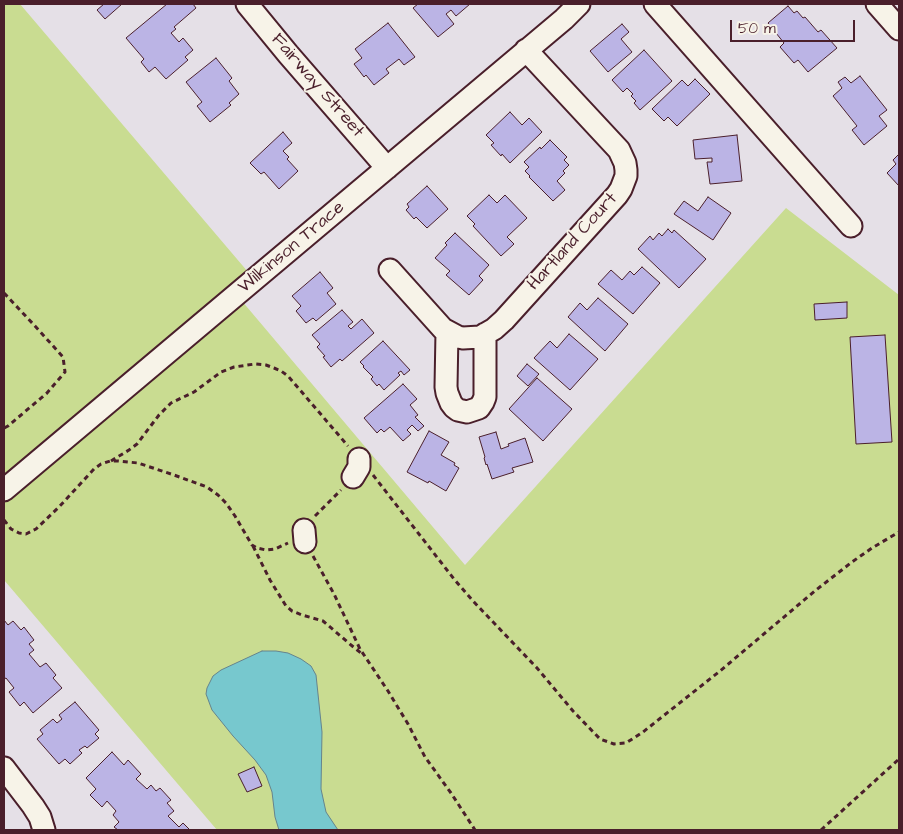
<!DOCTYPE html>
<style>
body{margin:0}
#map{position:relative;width:903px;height:834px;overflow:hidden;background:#e5e0e7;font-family:"Architects Daughter",sans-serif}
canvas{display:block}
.frame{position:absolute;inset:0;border:5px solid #4a1f2b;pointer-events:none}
.scale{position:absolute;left:730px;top:20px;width:125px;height:22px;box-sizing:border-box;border:2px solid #4a1f2b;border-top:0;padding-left:6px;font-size:15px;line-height:18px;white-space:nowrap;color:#4a1f2b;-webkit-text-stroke:4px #f7f3e8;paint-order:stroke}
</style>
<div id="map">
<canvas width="903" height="834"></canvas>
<div class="frame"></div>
<div class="scale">50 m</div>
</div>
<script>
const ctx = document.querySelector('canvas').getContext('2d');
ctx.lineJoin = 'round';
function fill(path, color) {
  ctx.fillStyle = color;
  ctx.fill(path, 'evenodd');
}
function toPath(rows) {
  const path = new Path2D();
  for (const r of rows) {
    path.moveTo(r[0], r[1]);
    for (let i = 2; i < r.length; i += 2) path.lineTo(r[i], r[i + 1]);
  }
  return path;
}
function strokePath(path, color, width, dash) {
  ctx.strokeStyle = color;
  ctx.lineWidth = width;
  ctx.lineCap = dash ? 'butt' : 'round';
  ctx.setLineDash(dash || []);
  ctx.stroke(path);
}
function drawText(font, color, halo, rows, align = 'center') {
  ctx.font = font + ' "Architects Daughter",sans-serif';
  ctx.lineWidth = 4;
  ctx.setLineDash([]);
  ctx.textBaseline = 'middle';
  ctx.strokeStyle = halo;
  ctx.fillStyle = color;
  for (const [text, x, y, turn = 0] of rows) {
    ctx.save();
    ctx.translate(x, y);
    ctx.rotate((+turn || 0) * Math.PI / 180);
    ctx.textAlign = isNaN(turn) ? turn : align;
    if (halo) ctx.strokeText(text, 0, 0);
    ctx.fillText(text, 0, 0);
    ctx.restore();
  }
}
const green = toPath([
 [4,4,20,4,254,279,236,294,465,565,786,208,899,295,899,830,217,830,4,580]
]);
const water = toPath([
 [262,651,276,651,288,653,301,659,311,666,316,675,322,732,321,789,326,812,338,830,279,830,275,817,272,792,266,775,255,760,233,736,212,710,206,694,207,688,213,676,221,670,262,651]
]);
const building = toPath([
 [103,4,122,4,105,19,97,10,104,4,103,4],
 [167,4,193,4,196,8,174,27,176,29,171,33,179,42,183,38,193,50,185,57,188,60,166,79,155,67,149,72,141,62,144,59,126,38,167,4],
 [418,4,470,4,456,16,451,10,446,14,454,24,438,37,413,8,418,4],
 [788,6,794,13,797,11,803,18,805,17,818,32,821,30,837,48,808,72,798,60,794,63,780,47,784,43,768,23,788,6],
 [388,23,415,57,404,65,399,59,386,69,389,73,374,85,366,75,364,77,354,64,362,58,355,49,388,23],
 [622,24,629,32,621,39,632,52,608,72,590,51,622,24],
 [644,50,672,81,640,110,634,103,636,101,631,96,633,94,627,88,623,92,612,80,644,50],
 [216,58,232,78,229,81,239,94,229,103,231,105,210,122,197,106,202,102,186,82,216,58],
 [860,76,887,110,879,116,887,126,864,145,852,130,857,126,833,96,842,88,838,82,845,77,851,83,860,76],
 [695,79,710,94,677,126,668,117,664,121,652,109,682,80,688,86,695,79],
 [510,112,522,125,529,118,542,132,510,163,502,154,501,156,491,145,494,143,486,135,510,112],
 [283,132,292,143,283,151,289,157,287,159,298,171,279,189,264,172,261,174,250,163,283,132],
 [737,135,742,181,710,184,707,162,712,162,712,158,695,159,693,140,737,135],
 [550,140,567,157,564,160,569,165,563,171,565,173,557,181,565,190,553,201,529,177,530,176,525,171,529,167,524,162,540,147,541,149,550,140],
 [899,154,899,186,887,173,896,164,893,160,899,154],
 [427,186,448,209,427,228,416,217,414,219,406,210,409,207,407,204,427,186],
 [489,195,497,203,505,195,527,218,507,237,514,244,501,256,473,226,475,224,467,216,489,195],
 [708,197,731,213,713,240,674,214,684,201,698,211,708,197],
 [668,229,672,233,674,230,706,259,679,288,638,249,650,236,653,240,659,233,662,236,668,229],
 [455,233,489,265,479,276,483,280,469,295,446,275,450,271,435,258,447,245,445,243,455,233],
 [642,267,660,283,633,314,598,284,611,270,622,280,630,271,634,275,642,267],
 [320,272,333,288,327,293,336,304,316,321,313,318,306,323,296,311,301,306,292,296,320,272],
 [598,298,628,324,605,351,568,317,580,303,587,310,598,298],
 [847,302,847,318,815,320,814,304,847,302],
 [342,310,353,322,348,326,351,329,362,319,374,333,342,361,340,359,331,367,323,357,325,356,317,347,320,344,312,335,342,310],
 [569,334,598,359,570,390,534,358,550,341,557,348,569,334],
 [885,335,892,442,856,444,850,337,885,335],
 [383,341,410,370,404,375,401,371,398,373,400,375,384,390,379,384,377,386,371,379,373,377,363,367,364,366,360,362,383,341],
 [527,364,539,374,528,386,517,376,527,364],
 [537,378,572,409,543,441,509,409,537,378],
 [403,384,417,399,410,405,418,415,415,417,424,426,418,431,412,425,407,430,411,434,403,441,390,427,384,432,381,429,377,433,364,418,403,384],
 [429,431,449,442,441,455,455,463,454,465,459,468,446,491,429,481,428,483,407,472,429,431],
 [496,432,501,449,509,446,508,444,525,438,533,462,512,468,514,472,492,479,487,464,486,465,484,458,485,457,479,437,496,432],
 [4,620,8,625,13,621,21,630,24,627,34,640,29,644,34,650,29,654,40,667,46,663,56,675,53,678,62,688,33,713,24,702,20,706,9,692,14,688,6,678,4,679,4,620],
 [75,702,99,730,95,734,99,738,87,748,85,746,79,750,82,753,70,764,65,759,59,764,37,739,43,734,40,730,53,719,57,723,62,719,59,715,75,702],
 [112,752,124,765,128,760,141,774,136,779,147,789,151,785,156,791,160,788,171,800,167,803,174,811,168,816,179,827,183,823,190,830,118,830,114,827,119,822,113,815,116,811,107,801,102,807,90,795,96,789,86,778,112,752],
 [254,767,262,786,247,792,238,774,254,767]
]);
const path = toPath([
 [4,293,35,326,63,357,65,372,47,393,8,426,4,428],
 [111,461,129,450,137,444,159,415,171,403,194,392,221,372,234,367,255,364,266,365,274,368,281,371,288,376,348,446],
 [373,475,454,579,473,601,537,668,573,711,600,739,614,744,626,743,643,732,720,671,816,590,852,562,872,548,899,532],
 [315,516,341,490],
 [4,520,11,529,19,533,26,534,36,529,59,507,94,469,101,464,110,461,118,461,138,463,174,475,207,487,218,495,226,503,235,516,252,545,257,548,266,550,275,549,288,543],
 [253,546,270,580,286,606,292,611,302,615,323,621,351,645,361,653],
 [313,556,334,594,360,649,388,691,408,724,425,757,451,793,475,830],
 [821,830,899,759]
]);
const minor = toPath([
 [247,4,288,54,387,168],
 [655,4,851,226],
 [877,4,899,29],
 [390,270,443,329,458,337,463,338,480,337,494,329,504,320,617,195,621,189,626,176,626,170,625,163,619,150,526,50],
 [447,332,446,387,447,393,451,403,454,407,458,410,467,412,479,408,483,402,485,397,485,334],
 [353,477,359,467,359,459],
 [4,490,564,19,579,4],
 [304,530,305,542],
 [4,768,33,806,40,817,44,830]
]);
const streetNames = [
 ["Fairway Street",317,86,49],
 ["Hartland Court",573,242,-48],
 ["Wilkinson Trace",292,248,-40]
];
fill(green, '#c9dc91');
fill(water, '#77c8ce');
strokePath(water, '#65848d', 1);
fill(building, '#bbb4e5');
strokePath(building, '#4a1f2b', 1);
strokePath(minor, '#4a1f2b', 25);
strokePath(path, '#4a1f2b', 3, [5, 4]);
strokePath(minor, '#f7f3e8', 21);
drawText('18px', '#4a1f2b', '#f7f3e8', streetNames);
</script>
